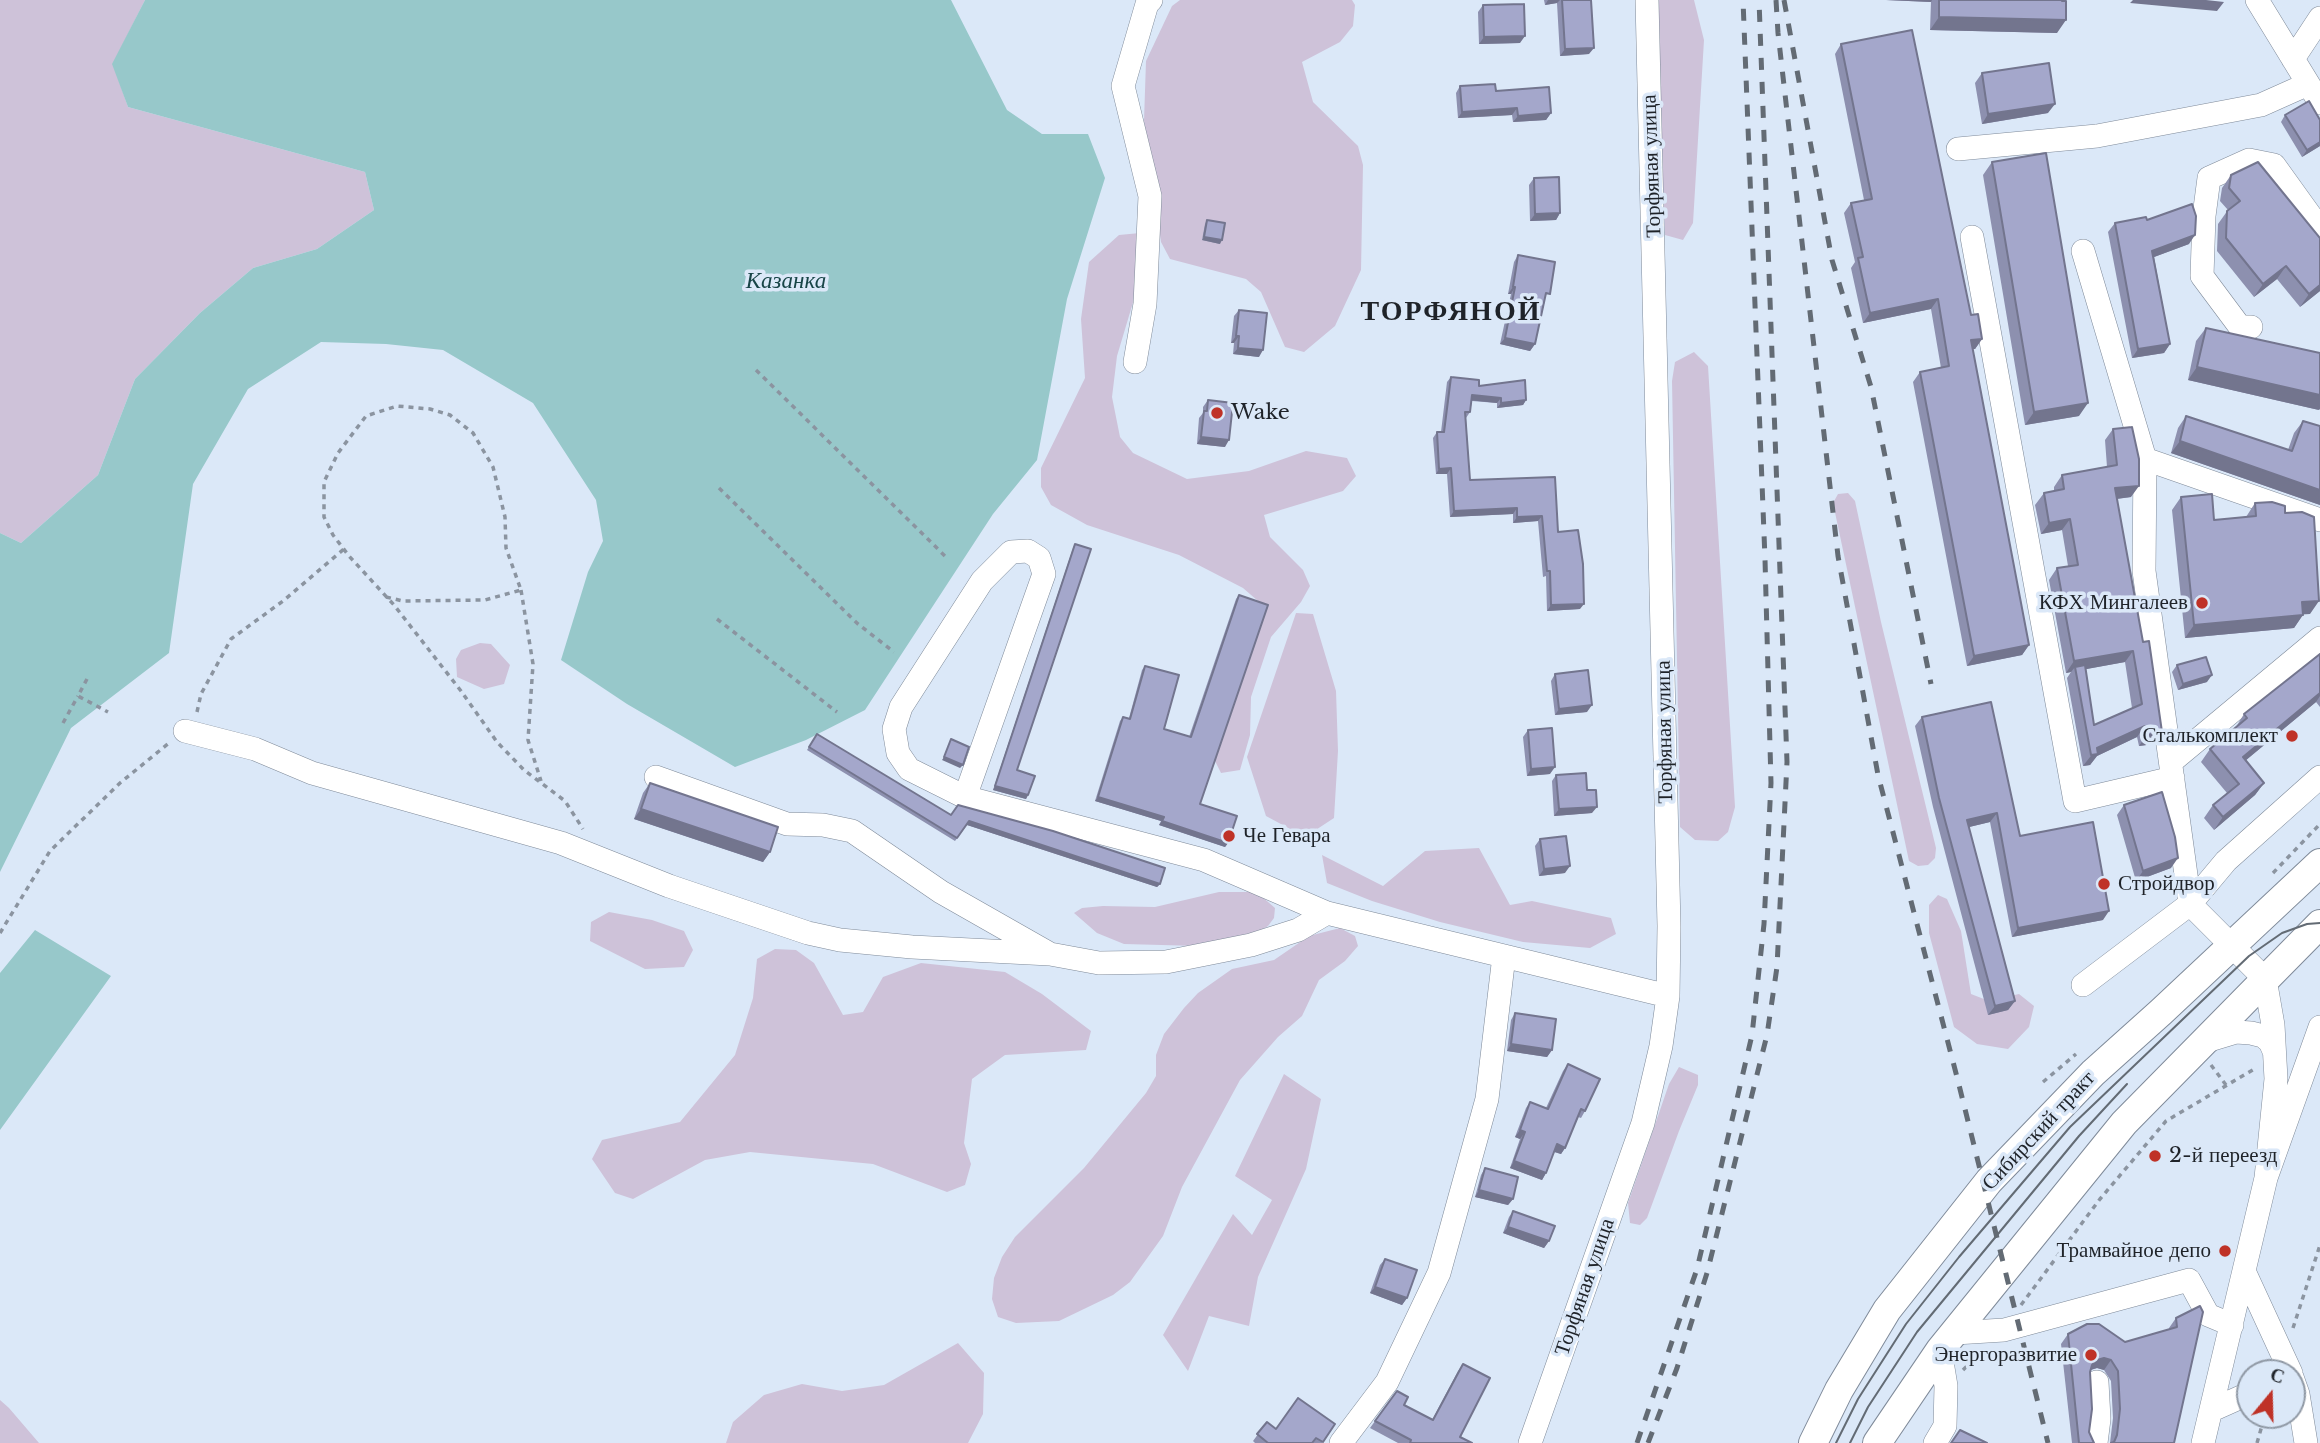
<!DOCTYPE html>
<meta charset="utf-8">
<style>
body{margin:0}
#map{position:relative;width:2320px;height:1443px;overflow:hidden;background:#dbe8f8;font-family:"Libre Baskerville",serif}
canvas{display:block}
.north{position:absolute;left:2236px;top:1359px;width:70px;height:70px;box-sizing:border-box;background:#dbe8f8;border:2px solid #9099a5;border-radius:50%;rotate:19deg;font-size:19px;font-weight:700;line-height:28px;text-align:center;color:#1f2329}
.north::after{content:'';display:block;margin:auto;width:24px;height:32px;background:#bf3227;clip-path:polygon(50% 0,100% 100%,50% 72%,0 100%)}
</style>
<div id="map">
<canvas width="2320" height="1443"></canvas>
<div class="north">С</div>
</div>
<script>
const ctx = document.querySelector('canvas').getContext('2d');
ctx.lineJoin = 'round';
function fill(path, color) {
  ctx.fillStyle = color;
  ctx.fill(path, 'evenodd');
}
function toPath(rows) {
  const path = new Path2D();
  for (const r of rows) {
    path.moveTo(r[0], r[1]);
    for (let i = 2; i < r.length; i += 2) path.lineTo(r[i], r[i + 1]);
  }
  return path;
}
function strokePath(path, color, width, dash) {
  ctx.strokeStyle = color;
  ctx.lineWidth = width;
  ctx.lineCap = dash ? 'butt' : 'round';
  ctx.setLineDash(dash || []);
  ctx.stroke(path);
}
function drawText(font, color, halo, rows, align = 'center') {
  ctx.font = font + ' "Libre Baskerville",serif';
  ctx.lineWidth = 7;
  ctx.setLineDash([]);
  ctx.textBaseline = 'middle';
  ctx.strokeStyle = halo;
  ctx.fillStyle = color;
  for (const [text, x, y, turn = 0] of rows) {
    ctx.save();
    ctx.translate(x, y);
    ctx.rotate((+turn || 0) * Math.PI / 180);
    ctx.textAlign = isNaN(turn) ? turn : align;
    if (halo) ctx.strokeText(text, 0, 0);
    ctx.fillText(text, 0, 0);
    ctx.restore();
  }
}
const green = toPath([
 [0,0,145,0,113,64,128,107,365,172,374,210,317,249,253,268,200,313,135,379,98,475,21,543,0,533],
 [1180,0,1352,0,1355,5,1353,26,1340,42,1302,62,1313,102,1358,146,1363,165,1361,270,1335,326,1304,352,1285,347,1261,292,1246,279,1170,259,1161,242,1144,121,1146,61,1172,6],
 [1656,0,1694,0,1704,40,1693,223,1683,240,1665,235],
 [1140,233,1140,279,1117,356,1112,397,1120,437,1133,453,1187,479,1249,471,1306,451,1347,458,1356,476,1343,491,1264,515,1270,537,1303,570,1310,586,1301,602,1271,637,1251,697,1250,735,1240,770,1221,773,1213,757,1258,601,1243,588,1179,555,1087,525,1051,505,1041,487,1041,468,1085,378,1081,319,1089,262,1119,235],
 [1694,352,1708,366,1735,807,1728,832,1718,841,1695,840,1680,827,1672,381,1675,362],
 [1848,493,1855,501,1881,622,1936,848,1935,858,1928,865,1918,866,1909,861,1833,503,1838,494],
 [1296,613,1313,614,1336,691,1338,751,1334,818,1305,837,1266,816,1247,757],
 [480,643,491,644,510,665,504,684,484,689,457,677,456,659,461,650],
 [1479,848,1510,905,1532,901,1611,918,1616,934,1590,948,1523,942,1440,922,1372,901,1327,883,1322,855,1383,886,1425,851],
 [1219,892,1251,892,1260,895,1275,908,1274,918,1268,926,1251,936,1199,946,1124,944,1097,933,1074,913,1082,908,1103,906,1155,907],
 [1938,895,1947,899,1961,931,1971,994,1989,1001,2019,994,2034,1006,2029,1027,2008,1049,1977,1044,1954,1027,1929,933,1929,905],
 [609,912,652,920,684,931,693,950,684,967,645,969,590,941,591,922],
 [1340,928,1355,936,1358,946,1345,961,1319,980,1302,1016,1278,1037,1240,1080,1182,1187,1163,1236,1130,1282,1113,1295,1059,1321,1016,1323,998,1317,992,1299,994,1278,1002,1257,1015,1237,1084,1168,1146,1093,1156,1076,1156,1055,1164,1034,1184,1008,1198,993,1232,969,1274,960,1309,936],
 [775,949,796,950,814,963,843,1015,863,1012,883,977,921,963,1005,972,1042,994,1091,1031,1086,1050,1005,1055,972,1079,964,1143,971,1164,965,1185,947,1192,873,1164,750,1152,705,1160,633,1199,615,1193,592,1159,602,1140,680,1122,735,1055,753,998,757,959],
 [1679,1067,1698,1075,1698,1085,1679,1131,1647,1218,1640,1225,1630,1223,1628,1203,1669,1084],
 [1284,1074,1321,1099,1306,1169,1258,1277,1249,1326,1209,1316,1188,1371,1163,1335,1233,1214,1252,1235,1272,1200,1235,1176],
 [958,1343,984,1373,983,1414,968,1443,726,1443,733,1422,764,1395,802,1384,842,1391,884,1385],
 [0,1400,9,1408,39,1443,0,1443]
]);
const water = toPath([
 [145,0,951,0,1007,110,1042,134,1088,134,1105,178,1067,299,1037,460,993,514,865,710,806,740,735,767,627,704,561,660,588,572,603,541,596,500,533,403,443,350,386,344,321,342,248,389,193,484,169,653,71,728,0,872,0,533,21,543,98,475,135,379,200,313,253,268,317,249,374,210,365,172,128,107,112,64],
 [35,930,111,976,0,1130,0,973]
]);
const path = toPath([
 [756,370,946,557],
 [719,488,858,624,894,652],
 [521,590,533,664,528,740,541,781],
 [386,597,403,601,485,600,521,590,506,548,505,517,493,467,473,433,450,415,430,409,397,406,366,416,338,453,324,482,324,517,333,535,349,556,394,605,461,691,497,742,524,770,565,801,583,829],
 [717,619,837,712],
 [87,679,78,696,108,712],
 [197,712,201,694,231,639,283,601,344,549],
 [63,723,78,696],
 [2273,873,2320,824],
 [0,933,50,851,120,783,169,743],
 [2211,1065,2226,1085],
 [2043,1082,2076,1054],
 [2021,1305,2100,1199,2166,1121,2256,1068],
 [2293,1328,2320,1245],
 [1963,1370,1980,1353],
 [2257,1443,2265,1415]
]);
const minor = toPath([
 [2257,0,2320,103],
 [2293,59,2320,18],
 [1958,149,2097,136,2261,105,2308,84],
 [1972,237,2075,801,2173,778],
 [2251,327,2240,327,2202,276,2204,216,2209,178,2249,160,2274,165,2320,229],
 [1135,362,1145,304,1150,196,1123,86,1147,4,1151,0],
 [2145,459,2320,520],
 [185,731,255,749,312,773,561,843,669,886,808,933,840,940,912,947,1050,954],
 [2171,762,2320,638],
 [656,777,787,824,823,825,852,831,941,892,1050,954,1099,963,1166,962,1251,945,1298,930,1327,913],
 [965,797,909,769,898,753,894,729,901,707,982,581,1011,552,1028,551,1039,558,1044,574,965,797,1204,860,1327,913,1668,996],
 [2083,985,2190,904,2144,571,2145,459,2083,251],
 [2203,1042,2236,1032,2251,1033,2263,1036,2270,1042,2274,1051],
 [2266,1178,2276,1079,2273,1025,2265,979,2190,904,2226,861,2320,777],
 [2244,1271,2291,1373],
 [1955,1333,2004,1330,2189,1280,2208,1315,2232,1325],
 [2292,1377,2298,1394,2306,1443],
 [2212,1410,2250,1393],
 [1341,1443,1387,1382,1439,1273,1487,1099,1504,956],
 [1530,1443,1643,1123,1661,1046,1668,996,1669,926,1647,0],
 [1935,1443,1945,1426,1946,1386,1940,1350],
 [2096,1443,2099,1419,2097,1382],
 [2203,1443,2266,1178,2320,1027]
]);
const major = toPath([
 [1813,1443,1839,1390,1887,1310,1989,1181,2093,1073,2161,1012,2320,863],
 [1877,1443,1940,1350,2124,1123,2320,924]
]);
const tram = toPath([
 [1836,1443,1858,1399,1906,1324,1959,1257,2070,1127,2249,956,2282,933,2307,924,2320,923],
 [1850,1443,1868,1407,1917,1332,2079,1136,2127,1084]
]);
const rail = toPath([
 [1776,0,1778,33,1838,556,1878,775,1957,1077,2048,1443],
 [1784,0,1832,260,1871,387,1931,684],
 [1637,1443,1697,1269,1752,1035,1764,924,1771,783,1765,559,1743,0],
 [1648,1443,1677,1368,1707,1273,1767,1035,1777,967,1787,762,1759,0]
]);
const wall = toPath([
 [1544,0,1585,0,1589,54,1560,56,1557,3,1545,5],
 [1886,0,2062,0,2057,33,1930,30,1931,2],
 [1483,5,1520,43,1479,44,1478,12],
 [1841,44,1982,339,1975,349,1973,349,2029,645,2022,655,1967,666,1913,382,1920,372,1941,368,1931,309,1863,323,1851,268,1855,262,1844,213,1851,203,1864,200,1835,54],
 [1982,73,2048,113,1982,124,1975,83],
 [1460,86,1496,91,1551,113,1546,120,1513,122,1512,115,1458,118,1456,93],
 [2285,115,2320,120,2320,146,2302,157,2281,122],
 [1992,162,2079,416,2025,425,1983,175],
 [2231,175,2320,291,2300,307,2277,279,2254,297,2217,251,2218,224,2228,210,2220,201,2222,188],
 [1534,178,1560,213,1556,220,1530,221,1529,185],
 [1207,220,1220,244,1202,240,1205,224],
 [2147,220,2189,244,2154,257,2170,344,2164,353,2132,358,2108,232,2115,223],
 [1518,255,1545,300,1535,344,1530,351,1500,344,1511,294,1508,294,1514,262],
 [1239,310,1259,357,1233,354,1234,343,1231,343,1234,316],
 [2206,328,2319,410,2188,380,2196,341],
 [1451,377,1526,400,1523,405,1497,408,1497,403,1472,401,1470,412,1466,418,1470,480,1555,477,1558,532,1580,609,1547,611,1546,576,1543,577,1538,521,1513,523,1513,514,1450,517,1447,474,1436,474,1433,438,1437,432,1441,432,1447,382],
 [1208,400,1225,447,1197,444,1199,418,1203,413,1203,407],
 [2186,416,2288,450,2294,433,2303,421,2320,505,2171,453,2178,428],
 [2113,429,2131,497,2117,499,2143,642,2162,732,2154,744,2139,746,2137,737,2097,756,2090,765,2083,766,2067,678,2071,672,2066,673,2049,580,2057,568,2068,566,2062,530,2041,534,2035,505,2044,493,2054,491,2054,487,2062,475,2107,467,2105,440],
 [2125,662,2132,708,2094,725,2086,669],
 [2181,497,2214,520,2246,517,2255,503,2285,513,2310,614,2303,614,2294,628,2185,638,2172,510],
 [1075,544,1017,770,1028,795,1026,799,993,790,1073,548],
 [1239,595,1200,804,1228,843,1225,847,1159,825,1161,821,1095,801,1120,721,1123,717,1129,718,1142,670,1145,666,1164,729,1189,737,1236,599],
 [2320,654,2320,707,2316,702,2245,761,2264,783,2255,795,2214,830,2204,818,2213,805,2227,793,2201,762,2210,749,2236,727,2244,714],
 [2177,665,2207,682,2178,690,2172,672],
 [1555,674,1587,712,1555,715,1551,681],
 [1922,717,2020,836,2103,920,2012,937,1990,822,1969,827,2015,1001,2008,1010,1988,1015,1933,807,1915,726],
 [1528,730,1550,774,1527,776,1523,737],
 [817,734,951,815,1160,884,1157,887,967,825,955,841,807,750],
 [1556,775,1587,790,1592,813,1554,816,1552,781],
 [650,783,770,852,763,862,634,819,643,793],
 [2124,805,2171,868,2136,881,2117,815],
 [1540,839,1565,873,1539,876,1535,846],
 [1515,1013,1552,1050,1547,1057,1507,1051,1511,1020],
 [1568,1064,1585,1111,1581,1118,1578,1117,1565,1148,1561,1154,1554,1152,1546,1173,1542,1180,1510,1168,1520,1139,1515,1137,1526,1108,1530,1102,1546,1108,1563,1071],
 [1485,1168,1513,1199,1508,1205,1475,1197,1481,1175],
 [1513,1211,1549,1241,1544,1248,1503,1233,1509,1217],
 [1385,1259,1407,1298,1402,1305,1370,1293,1380,1265],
 [2200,1306,2174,1443,2110,1443,2113,1418,2111,1381,2104,1370,2097,1368,2091,1370,2090,1372,2089,1432,2094,1443,2072,1443,2061,1344,2068,1334,2125,1342,2169,1330,2169,1328,2176,1318],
 [1463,1364,1460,1437,1472,1443,1398,1443,1370,1428,1397,1391,1404,1405,1432,1420,1458,1371],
 [1267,1422,1276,1429,1335,1424,1322,1443,1255,1443,1253,1441]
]);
const shadedWall = toPath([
 [1548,0,1560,0,1557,3,1545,5],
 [1886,0,1932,0,1931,2],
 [2133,0,2206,0,2224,2,2217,11,2130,3],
 [1939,17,2066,20,2057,33,1930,30],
 [1525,36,1520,43,1479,44,1484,37],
 [1594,48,1589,54,1560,56,1565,49],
 [2055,104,2048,113,1982,124,1988,114],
 [1517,108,1512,115,1458,118,1462,112],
 [1551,113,1546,120,1513,122,1518,116],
 [2320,142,2320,146,2302,157,2307,150],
 [1560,213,1556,220,1530,221,1535,214],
 [2195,235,2189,244,2146,260,2152,251],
 [1204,237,1222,240,1220,244,1202,240],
 [2286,266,2277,279,2254,297,2263,284],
 [2320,285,2320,291,2300,307,2309,294],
 [1513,287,1515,287,1511,294,1508,294],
 [1938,299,1931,309,1863,323,1870,313],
 [1236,336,1239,336,1234,343,1231,343],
 [1505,338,1535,344,1530,351,1500,344],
 [1982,339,1975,349,1964,350,1971,340],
 [2170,344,2164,353,2132,358,2138,349],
 [1238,348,1263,350,1259,357,1233,354],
 [2197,367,2320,395,2320,409,2319,410,2188,380],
 [1472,395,1501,398,1497,403,1468,400],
 [1526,400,1523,405,1497,408,1501,403],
 [2088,403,2079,416,2025,425,2034,412],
 [1201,437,1229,440,1225,447,1197,444],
 [2180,441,2320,490,2320,505,2171,453],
 [1451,468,1447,474,1436,474,1439,469],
 [2139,486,2131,497,2107,500,2115,488],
 [1517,508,1513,514,1450,517,1454,511],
 [1542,516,1538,521,1513,523,1517,517],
 [2070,519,2062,530,2041,534,2049,523],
 [2319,601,2310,614,2293,615,2302,602],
 [1584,604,1580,609,1547,611,1551,605],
 [2303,615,2294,628,2185,638,2194,625],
 [2029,645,2022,655,1967,666,1974,656],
 [2133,651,2125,662,2076,671,2075,667,2071,672,2066,673,2074,661],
 [2212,675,2207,682,2178,690,2183,684],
 [2320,693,2320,696,2316,702,2234,770,2243,757],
 [1592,705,1587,712,1555,715,1559,709],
 [2145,726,2137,737,2097,756,2090,765,2083,766,2097,748],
 [2162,732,2154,744,2139,746,2147,735],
 [944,757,963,765,960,768,942,760],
 [1555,767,1550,774,1527,776,1531,769],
 [2264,783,2255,795,2214,830,2223,817],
 [995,786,1028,795,1026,799,993,790],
 [1098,797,1164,817,1161,821,1095,801],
 [1597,807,1592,813,1554,816,1559,809],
 [641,809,770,852,763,862,634,819],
 [1997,813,1990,822,1961,829,1967,820],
 [969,821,1160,884,1157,887,967,825],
 [1162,821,1228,843,1225,847,1159,825],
 [2178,858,2171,868,2136,881,2143,871],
 [1570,866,1565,873,1539,876,1544,869],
 [2109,911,2103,920,2012,937,2018,928],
 [2015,1001,2008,1010,1988,1015,1995,1006],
 [1511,1044,1552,1050,1547,1057,1507,1051],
 [1520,1130,1525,1132,1520,1139,1515,1137],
 [1557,1144,1565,1148,1561,1154,1552,1151],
 [1514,1161,1546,1173,1542,1180,1510,1168],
 [1479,1190,1513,1199,1508,1205,1475,1197],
 [1508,1227,1549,1241,1544,1248,1503,1233],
 [1375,1287,1407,1298,1402,1305,1370,1293],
 [2104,1358,2111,1360,2104,1370,2097,1368,2090,1370,2092,1365,2097,1360]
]);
const building = toPath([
 [1562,0,1591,0,1594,48,1565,49,1562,0],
 [1939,0,2062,0,2062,1,2066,1,2066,20,1939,17,1939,0],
 [1524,4,1525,36,1484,37,1483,5,1524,4],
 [1912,30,1971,315,1978,314,1982,339,1971,340,2029,645,1974,656,1920,372,1949,366,1938,299,1870,313,1858,258,1863,257,1851,203,1872,199,1841,44,1912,30],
 [2049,63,2055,104,1988,114,1982,73,2049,63],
 [1495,84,1496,91,1549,87,1551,113,1518,116,1517,108,1462,112,1460,86,1495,84],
 [2309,101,2320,120,2320,142,2307,150,2285,115,2309,101],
 [2046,153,2088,403,2034,412,1992,162,2046,153],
 [2258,162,2320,238,2320,285,2309,294,2286,266,2263,284,2226,238,2227,211,2240,201,2229,188,2231,175,2258,162],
 [1559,177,1560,213,1535,214,1534,178,1559,177],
 [2192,204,2196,216,2195,235,2152,251,2170,344,2138,349,2115,223,2146,217,2147,220,2192,204],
 [1207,220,1225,223,1222,240,1204,237,1207,220],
 [1518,255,1555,262,1550,294,1546,293,1535,344,1505,338,1515,287,1513,287,1518,255],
 [1239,310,1267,313,1263,350,1238,348,1239,336,1236,336,1239,310],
 [2206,328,2320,353,2320,395,2197,367,2206,328],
 [1451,377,1479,380,1479,386,1525,380,1526,400,1501,403,1501,398,1472,395,1470,412,1465,412,1470,480,1555,477,1558,532,1578,530,1583,564,1584,604,1551,605,1550,571,1547,571,1542,516,1517,517,1517,508,1454,511,1451,468,1439,469,1437,432,1444,432,1451,377],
 [1208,400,1233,403,1229,440,1201,437,1204,411,1207,411,1208,400],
 [2186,416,2292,451,2303,421,2320,426,2320,490,2180,441,2186,416],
 [2132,427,2139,459,2139,486,2115,488,2143,642,2149,641,2162,732,2147,735,2145,726,2097,748,2098,754,2091,755,2075,667,2085,665,2094,725,2142,704,2133,651,2074,661,2057,568,2078,565,2070,519,2049,523,2044,493,2064,489,2062,475,2117,465,2113,429,2132,427],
 [2212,494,2214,520,2256,516,2255,503,2272,502,2285,506,2285,513,2302,512,2314,517,2319,601,2302,602,2303,615,2194,625,2181,497,2212,494],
 [1075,544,1091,549,1017,770,1035,776,1028,795,995,786,1075,544],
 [1239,595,1268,605,1200,804,1237,816,1228,843,1162,821,1164,817,1098,797,1123,717,1130,719,1145,666,1179,675,1164,729,1191,737,1239,595],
 [2320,654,2320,693,2243,757,2264,783,2223,817,2213,805,2239,784,2210,749,2247,718,2244,714,2320,654],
 [2206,657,2212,675,2183,684,2177,665,2206,657],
 [1588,670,1592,705,1559,709,1555,674,1588,670],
 [1991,702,2020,836,2093,822,2109,911,2018,928,1997,813,1967,820,2015,1001,1995,1006,1939,798,1922,717,1991,702],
 [1552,728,1555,767,1531,769,1528,730,1552,728],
 [817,734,951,815,958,805,1053,831,1165,868,1160,884,969,821,957,838,809,747,817,734],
 [951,739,969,747,963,765,944,757,951,739],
 [1586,773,1587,790,1596,790,1597,807,1559,809,1556,775,1586,773],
 [650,783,778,827,770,852,641,809,650,783],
 [2162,792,2175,837,2178,858,2143,871,2124,805,2162,792],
 [1566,836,1570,866,1544,869,1540,839,1566,836],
 [1515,1013,1556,1019,1552,1050,1511,1044,1515,1013],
 [1568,1064,1600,1079,1585,1111,1581,1109,1565,1148,1557,1144,1546,1173,1514,1161,1525,1132,1520,1130,1530,1102,1548,1109,1568,1064],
 [1485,1168,1518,1177,1513,1199,1479,1190,1485,1168],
 [1513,1211,1555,1226,1549,1241,1508,1227,1513,1211],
 [1385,1259,1417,1270,1407,1298,1375,1287,1385,1259],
 [2200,1306,2203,1312,2174,1443,2111,1443,2114,1442,2117,1435,2120,1409,2118,1371,2111,1360,2104,1358,2097,1360,2092,1365,2090,1372,2092,1409,2089,1432,2094,1443,2079,1443,2068,1334,2087,1324,2099,1324,2125,1342,2177,1327,2176,1318,2200,1306],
 [1463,1364,1490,1378,1460,1437,1472,1443,1410,1443,1411,1440,1375,1421,1397,1391,1408,1397,1404,1405,1433,1420,1463,1364],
 [1298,1398,1335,1424,1323,1442,1316,1438,1312,1443,1268,1443,1257,1434,1267,1422,1276,1429,1298,1398],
 [1960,1430,1987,1443,1951,1443,1960,1430]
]);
const markers = [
 [1217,413,7,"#bf3227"],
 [2202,603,7,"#bf3227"],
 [2292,736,7,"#bf3227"],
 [1229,836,7,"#bf3227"],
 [2104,884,7,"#bf3227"],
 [2155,1156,7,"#bf3227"],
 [2225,1251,7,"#bf3227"],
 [2091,1355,7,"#bf3227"]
];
const streetNames = [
 ["Торфяная улица",1652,166,-92],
 ["Торфяная улица",1665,732,-91],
 ["Сибирский тракт",2039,1131,-47],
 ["Торфяная улица",1585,1287,-71]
];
const poiNames = [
 ["Wake",1231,413],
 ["КФХ Мингалеев",2188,603,"right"],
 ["Сталькомплект",2278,736,"right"],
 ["Че Гевара",1243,836],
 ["Стройдвор",2118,884],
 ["2-й переезд",2169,1156],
 ["Трамвайное депо",2211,1251,"right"],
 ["Энергоразвитие",2077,1355,"right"]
];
const waterNames = [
 ["Казанка",786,282]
];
const districtNames = [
 ["ТОРФЯНОЙ",1451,312]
];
fill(green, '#cec2d9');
fill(water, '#97c8ca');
strokePath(minor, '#7f8a99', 24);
strokePath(major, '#7f8a99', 30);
strokePath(path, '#8b94a0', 3.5, [5, 5]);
strokePath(minor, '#fff', 23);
strokePath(major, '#fff', 28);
strokePath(tram, '#636b74', 2);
strokePath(rail, '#636b74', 5, [12, 12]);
fill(wall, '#8d90af');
fill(shadedWall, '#73758e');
fill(building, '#a4a7cb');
strokePath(building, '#73758e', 2);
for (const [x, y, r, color] of markers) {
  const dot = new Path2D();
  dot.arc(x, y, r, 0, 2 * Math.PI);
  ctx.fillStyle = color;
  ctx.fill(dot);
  strokePath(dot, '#dbe8f8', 2.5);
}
drawText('21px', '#1f2329', '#dbe8f8', streetNames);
drawText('21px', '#1f2329', '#dbe8f8', poiNames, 'left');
drawText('italic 23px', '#184547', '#dbe8f8', waterNames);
ctx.letterSpacing = '2px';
drawText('bold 28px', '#1f2329', '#dbe8f8', districtNames);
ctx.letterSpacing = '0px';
</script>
